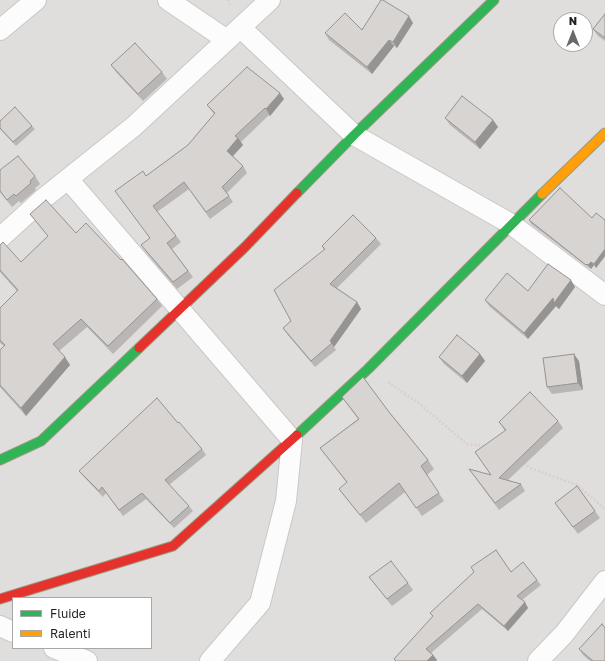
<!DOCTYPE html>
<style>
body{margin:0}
#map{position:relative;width:605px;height:661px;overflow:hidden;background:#f0eeeb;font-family:"Golos Text",sans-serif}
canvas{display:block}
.legend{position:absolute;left:12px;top:597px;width:140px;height:52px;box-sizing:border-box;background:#fff;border:1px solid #a7a7a7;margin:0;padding:5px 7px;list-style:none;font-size:12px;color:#222}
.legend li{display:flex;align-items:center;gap:8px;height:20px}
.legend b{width:20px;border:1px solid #a7a7a7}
.north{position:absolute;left:553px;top:12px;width:40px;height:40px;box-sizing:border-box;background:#fff;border:1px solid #a7a7a7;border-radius:50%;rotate:0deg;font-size:11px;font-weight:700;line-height:16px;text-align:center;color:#222}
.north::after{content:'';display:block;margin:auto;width:14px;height:18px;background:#6a6968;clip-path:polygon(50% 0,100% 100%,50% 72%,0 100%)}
</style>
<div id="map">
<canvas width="605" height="661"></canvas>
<ul class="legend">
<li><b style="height:5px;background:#30b455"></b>Fluide</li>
<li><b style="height:5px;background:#ff9f0a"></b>Ralenti</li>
</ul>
<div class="north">N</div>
</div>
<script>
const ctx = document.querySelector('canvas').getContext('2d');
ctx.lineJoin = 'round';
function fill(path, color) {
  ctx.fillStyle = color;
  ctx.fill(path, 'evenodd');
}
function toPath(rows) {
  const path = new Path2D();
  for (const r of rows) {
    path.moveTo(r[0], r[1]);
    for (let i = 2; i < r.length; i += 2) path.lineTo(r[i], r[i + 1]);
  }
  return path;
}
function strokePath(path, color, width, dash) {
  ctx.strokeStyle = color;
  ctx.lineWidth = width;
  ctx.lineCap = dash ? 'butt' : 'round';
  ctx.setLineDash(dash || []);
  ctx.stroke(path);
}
const residential = toPath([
 [0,0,605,0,605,661,0,661],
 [561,20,585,20,585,44,561,44],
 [13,598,151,598,151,648,13,648]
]);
const path = toPath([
 [228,0,230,5],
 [388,382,417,402,467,444,485,446],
 [524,463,530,468,577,485,605,509]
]);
const street = toPath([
 [168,0,227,40],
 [241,28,354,135,511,224,605,295],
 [0,30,36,0],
 [68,179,292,440,286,501,260,603,210,661],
 [0,238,44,198,133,127,270,0],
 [0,626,13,632],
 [54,648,87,661],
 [538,661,564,634,605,581]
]);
const fast = toPath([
 [297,193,354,135,494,0],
 [297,435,368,369,542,194],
 [0,460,41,441,139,348]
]);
const slow = toPath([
 [542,194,605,133]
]);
const jam = toPath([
 [139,348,245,247,297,193],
 [0,599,173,546,297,435]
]);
const wall = toPath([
 [605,14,605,41,598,36,593,29],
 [413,23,397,48,394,46,372,74,329,40,325,33],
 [111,65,162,72,167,79,143,101,116,72],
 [284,99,270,116,269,115,241,142,243,145,233,156,243,166,247,173,227,193,233,202,210,219,189,189,157,212,181,242,172,249,193,277,177,289,146,252,141,245,150,238,146,176,188,145,214,114,207,105],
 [445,118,493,120,498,127,480,149,450,125],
 [0,121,32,126,35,129,16,146,0,129],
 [0,170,35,176,40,184,35,188,36,190,21,203,19,201,12,207,0,192],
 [30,214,76,233,157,299,162,306,113,354,87,327,59,351,70,365,26,416,0,387,0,350,4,346,0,343,0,308,17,291,0,272,0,245,21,262,48,236],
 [592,218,605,220,605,256,596,268,594,265,591,269,590,267,589,268,531,224,529,220],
 [376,238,381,244,337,288,357,302,361,309,334,347,336,350,315,367,287,334,283,328,291,321,324,250,322,246],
 [575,287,559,309,556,306,528,339,489,306,485,300,528,291],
 [480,354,485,361,467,383,444,364,439,357],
 [579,361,583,390,552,394,547,387],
 [342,397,389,412,428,460,434,469,427,475,444,501,422,516,405,492,366,523,339,489,347,483,320,448,358,419],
 [558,421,563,428,508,480,521,484,525,491,499,510,469,469,491,475,505,431,499,422],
 [178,423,202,449,206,455,169,485,189,506,193,511,174,528,146,499,123,516,106,493,103,497,83,476,79,471],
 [577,486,600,518,578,534,560,510],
 [511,572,537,580,541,585,522,600,528,608,508,631,482,609,431,653,437,660,436,661,395,661,394,659,433,617,430,613],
 [369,577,408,583,413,590,392,606],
 [579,649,605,661,590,661,583,655]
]);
const shadedWall = toPath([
 [409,16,413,23,397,48,393,42],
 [389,40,394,46,372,74,367,67],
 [280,93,284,99,270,116,266,109],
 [493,120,498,127,480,149,475,142],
 [238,138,243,145,232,157,227,151],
 [605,249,605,256,596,268,594,264],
 [591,262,594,265,591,269,588,265],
 [571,280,575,287,559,309,556,306,528,339,524,333,553,298],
 [357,302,361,309,334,347,330,341],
 [480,354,485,361,467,383,462,376],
 [574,354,579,361,583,390,578,383],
 [65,357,70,365,26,416,21,408],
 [525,602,528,608,508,631,504,626],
 [433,655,437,660,436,661,427,661]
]);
const building = toPath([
 [381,0,383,0,409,16,393,42,389,40,367,67,325,33,345,13,362,30,381,0],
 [605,14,605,38,593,29,605,14],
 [135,43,162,72,138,94,111,65,135,43],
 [247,67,280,93,266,109,265,108,235,136,238,138,227,151,243,166,222,187,229,196,206,212,184,182,153,206,176,236,167,243,188,271,173,282,141,245,150,238,115,191,143,171,146,176,188,145,215,113,207,105,247,67],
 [462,96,493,120,475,142,445,118,462,96],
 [15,107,32,126,13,142,0,128,0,121,15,107],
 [18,156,35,176,30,181,31,183,16,196,14,194,7,200,0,191,0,170,18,156],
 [560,188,592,218,596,213,605,220,605,249,594,264,591,262,588,265,587,264,586,265,529,220,560,188],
 [46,200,76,233,86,223,121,260,122,259,157,299,108,346,81,319,53,344,65,357,21,408,0,385,0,350,5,345,0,340,0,308,18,290,0,270,0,245,3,242,21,262,48,236,30,214,46,200],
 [353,215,376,238,330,284,357,302,330,341,332,343,311,361,283,328,291,321,274,290,325,249,322,246,353,215],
 [548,264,571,280,554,303,553,298,524,333,485,300,507,273,528,291,548,264],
 [457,335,480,354,462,376,439,357,457,335],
 [574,354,578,383,547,387,543,358,574,354],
 [363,377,389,412,428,460,421,466,439,493,416,508,399,483,360,515,339,489,347,482,320,448,359,419,342,397,363,377],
 [530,392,558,421,499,478,521,484,495,503,469,469,491,475,475,452,506,430,499,422,530,392],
 [157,398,178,423,179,422,202,449,165,480,189,506,170,523,142,493,119,510,102,487,99,491,79,471,157,398],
 [577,486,595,511,573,527,555,503,577,486],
 [496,550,511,572,523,562,537,580,517,596,525,602,504,626,478,604,426,649,433,655,427,661,396,661,394,659,433,616,430,613,474,572,471,567,496,550],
 [391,561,408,583,387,599,369,577,391,561],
 [602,624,605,628,605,661,593,661,579,649,602,624]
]);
fill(residential, '#dfdedc');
strokePath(street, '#c9c8c7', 22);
strokePath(fast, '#999a82', 11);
strokePath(slow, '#999a82', 11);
strokePath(jam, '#999a82', 11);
strokePath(path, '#dccecd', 2.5, [2, 2]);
strokePath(street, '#fdfcfc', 20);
strokePath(fast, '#30b455', 9);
strokePath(slow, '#ff9f0a', 9);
strokePath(jam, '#e5322d', 9);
fill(wall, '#b9b6b5');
fill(shadedWall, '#969493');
fill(building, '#d7d4d2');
strokePath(building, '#969493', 1);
</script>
